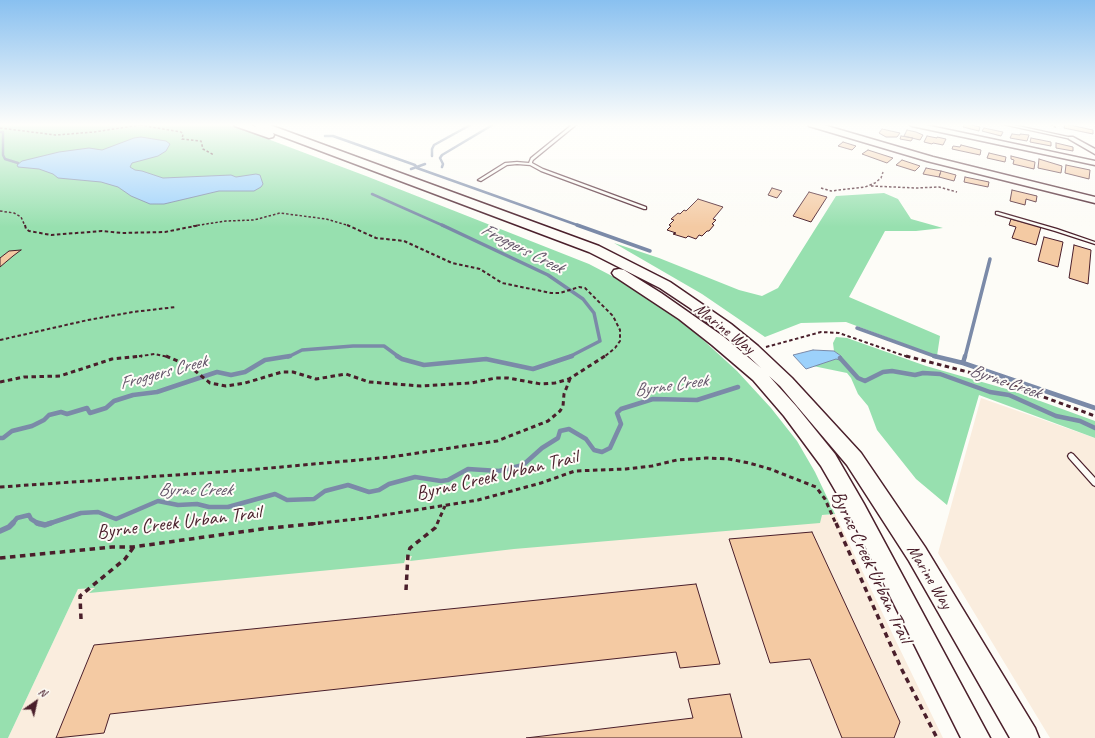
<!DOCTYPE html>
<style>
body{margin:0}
#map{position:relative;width:1095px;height:738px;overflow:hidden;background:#fdfcf7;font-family:Caveat,sans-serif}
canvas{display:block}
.north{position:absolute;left:16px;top:682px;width:40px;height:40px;-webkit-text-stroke:3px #fdfcf7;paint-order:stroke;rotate:34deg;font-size:11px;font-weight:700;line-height:16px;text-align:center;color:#4a1f2b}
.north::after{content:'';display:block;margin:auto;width:14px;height:18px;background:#4a1f2b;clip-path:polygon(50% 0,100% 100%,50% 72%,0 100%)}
</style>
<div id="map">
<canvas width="1095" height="738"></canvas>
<div class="north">N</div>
</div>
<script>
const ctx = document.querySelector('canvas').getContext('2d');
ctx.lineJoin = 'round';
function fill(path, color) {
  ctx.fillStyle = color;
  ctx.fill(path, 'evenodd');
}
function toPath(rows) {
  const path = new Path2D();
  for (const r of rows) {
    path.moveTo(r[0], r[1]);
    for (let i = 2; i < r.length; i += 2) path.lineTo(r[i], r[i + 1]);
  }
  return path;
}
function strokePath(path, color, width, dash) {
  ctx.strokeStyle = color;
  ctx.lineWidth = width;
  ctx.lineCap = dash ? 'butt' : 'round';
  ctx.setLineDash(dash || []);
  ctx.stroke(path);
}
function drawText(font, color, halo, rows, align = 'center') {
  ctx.font = font + ' Caveat,sans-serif';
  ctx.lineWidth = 4;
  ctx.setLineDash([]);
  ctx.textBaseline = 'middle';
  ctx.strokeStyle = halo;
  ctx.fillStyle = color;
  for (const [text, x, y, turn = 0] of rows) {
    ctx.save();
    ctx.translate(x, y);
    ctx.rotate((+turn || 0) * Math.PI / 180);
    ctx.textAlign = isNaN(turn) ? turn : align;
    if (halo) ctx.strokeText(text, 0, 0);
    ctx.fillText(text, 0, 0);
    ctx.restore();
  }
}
const built = toPath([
 [981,398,1095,438,1095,738,1050,738,938,553],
 [835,514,894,637,943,738,8,738,78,589]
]);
const green = toPath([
 [0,124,228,124,366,176,589,264,612,276,663,307,689,327,737,371,771,408,797,441,815,472,835,514,822,515,820,523,514,549,410,561,412,556,406,557,404,563,89,593,95,588,78,589,8,738,0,738],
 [884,193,898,199,911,219,943,228,916,231,885,231,849,297,940,336,937,356,846,322,801,323,765,337,702,294,614,243,659,258,739,290,762,296,778,288,836,196],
 [836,337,847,338,926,366,1010,390,1095,421,1095,438,979,395,947,505,916,479,877,430,868,406,858,394,851,378,847,373,813,366,841,356,834,351,833,343]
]);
const water = toPath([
 [141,137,166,141,170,144,166,151,158,156,132,163,130,167,135,170,142,171,163,178,231,175,236,177,256,174,260,175,263,184,261,187,254,191,219,191,164,204,150,204,131,196,118,187,101,182,58,178,53,174,39,169,18,167,17,165,22,161,59,152,89,148,102,150,134,138,141,137],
 [813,350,834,351,841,356,843,361,836,359,806,369,793,355,813,350]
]);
const streamFar3 = toPath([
 [0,132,3,132,3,155,5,159,18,163],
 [325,136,333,136,415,165,417,168,580,226],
 [432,156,432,149,434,145,472,124],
 [442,167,443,164,440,158,442,155,494,124],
 [411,169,425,164],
 [372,194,444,226]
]);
const streamFar2 = toPath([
 [442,225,548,275,583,299,594,313,600,341,569,357],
 [577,225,650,251],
 [857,328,937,357],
 [288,357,302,350,353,346,384,346,399,357],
 [965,357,990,259]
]);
const streamFar1 = toPath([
 [397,356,402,359,424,365,486,359,533,369,572,356],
 [934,356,963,363,1095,408],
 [840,358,858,378,865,381,883,372,892,371,915,375,923,373,940,374,990,392,1009,395,1056,416,1080,421,1095,428],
 [963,363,965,356],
 [0,438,3,438,12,431,32,426,44,420,49,415,61,412,67,414,87,408,90,413,106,408,114,401,133,395,157,392,217,372,231,375,245,372,265,360,290,356],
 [12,524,17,518,29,515,31,519,39,524],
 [48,524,81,513,98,512,116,519,158,501,178,505,197,504,209,507,228,507,275,494,287,500,314,499,325,491,348,485,369,492,379,490,389,484,415,477,441,481,448,480,468,469,499,471,523,465,542,448,558,438,560,431,569,429,586,439,594,450,602,452,610,448,621,424,617,413,621,409,653,399,697,400,738,387]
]);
const stream = toPath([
 [37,523,45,525,51,523],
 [0,531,9,527,13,523]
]);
const building = toPath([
 [964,124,967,124,980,127,979,131,963,127,964,124],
 [1065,124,1093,130,1093,134,1064,128,1065,124],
 [984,128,1003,132,1001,136,982,131,984,128],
 [882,129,900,133,897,137,886,137,879,133,882,129],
 [907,130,916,132,923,135,920,140,904,136,907,130],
 [1012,134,1020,135,1020,134,1029,135,1027,141,1010,138,1012,134],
 [901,136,913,138,911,141,900,139,901,136],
 [927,136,937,138,937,137,946,139,943,145,933,143,932,144,924,142,927,136],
 [1031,138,1051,142,1051,146,1030,142,1031,138],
 [843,142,856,146,852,150,838,146,843,142],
 [1056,143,1073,147,1073,151,1056,148,1056,143],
 [961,145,981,150,980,155,952,149,953,146,960,147,961,145],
 [868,150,893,158,887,163,862,154,868,150],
 [989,153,1006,157,1005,162,987,158,989,153],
 [1011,156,1035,162,1034,169,1013,164,1014,160,1011,159,1011,156],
 [1039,159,1062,166,1061,173,1038,168,1039,159],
 [902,160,920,166,915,171,896,165,902,160],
 [1066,165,1090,170,1089,179,1065,173,1066,165],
 [926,168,941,171,939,177,923,174,926,168],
 [941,171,956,175,954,181,939,177,941,171],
 [965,177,989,182,988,187,964,182,965,177],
 [772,188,782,191,777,198,768,195,772,188],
 [1012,190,1037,196,1036,202,1026,199,1025,205,1010,201,1012,190],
 [809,192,827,197,811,222,793,216,809,192],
 [698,199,723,207,713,219,716,220,712,224,714,225,709,231,707,231,702,236,699,235,696,239,688,236,686,238,673,234,676,233,667,230,671,226,669,225,674,220,671,219,678,213,680,214,684,210,686,211,698,199],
 [1011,219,1041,227,1036,245,1012,238,1016,227,1009,225,1011,219],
 [1044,237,1063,242,1058,267,1038,261,1044,237],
 [1074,245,1091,250,1088,284,1069,278,1074,245],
 [21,250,13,256,0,267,0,258,9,251,21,250],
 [812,532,900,722,894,738,842,738,810,659,770,663,729,539,812,532],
 [696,584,720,664,680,668,676,652,110,714,104,733,56,738,94,645,696,584],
 [730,694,742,738,526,738,693,718,688,699,730,694]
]);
const pathFar3 = toPath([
 [1050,124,1057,128],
 [140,125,181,132,183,134,182,139,201,141,203,149,214,155],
 [0,128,56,135,94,132,140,125],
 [871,186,916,188,939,187,957,192],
 [821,188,831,191,865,187,875,183,881,178,883,172],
 [0,211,14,213,21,217,25,226],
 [193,226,226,221,254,220,280,213,326,219,350,226]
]);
const pathFar2 = toPath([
 [25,225,26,229,29,231,51,235,102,231,122,233,165,232,200,225],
 [347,225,376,238,404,241,452,263,480,269,502,283,551,293,560,293,579,287,585,288,613,316,620,330,620,341,615,348,604,357],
 [0,340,88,320,133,312,176,307],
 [766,347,821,332,839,333,908,357],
 [133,357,155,354,168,357]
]);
const pathFar1 = toPath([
 [166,356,189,366,210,383,226,386,245,383,282,372,293,372,316,379,346,374,369,382,421,386,471,383,496,378,508,378,541,384,555,383,569,379,605,356],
 [906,356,995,379,1095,416],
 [0,382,24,377,60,376,112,359,142,356],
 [0,487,248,470,391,457,497,441,548,421,560,411,563,406,564,394,570,379],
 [311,524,366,518,478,500,541,483,575,471,626,469,652,466,677,460,706,458,729,459,749,463,770,469,816,487,825,499,836,524],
 [437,524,445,506]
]);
const path = toPath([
 [836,523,901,668,937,738],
 [0,558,112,547,133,547,262,529,320,523],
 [406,590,408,554,410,548,435,528,438,523],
 [81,619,80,596,125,559,133,548]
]);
const service = toPath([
 [573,124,577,124,533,160,532,162,532,163,543,169,646,207,646,209,644,209,541,171,530,165,517,164,507,165,481,181,478,180,505,163,517,162,529,163,531,158,573,124],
 [1002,124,1009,124,1073,138,1071,139,1002,124],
 [996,212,998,212,1057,229,1095,242,1095,244,1055,231,996,214,996,212],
 [1071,453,1073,454,1095,478,1095,486,1093,485,1069,458,1068,456,1069,454,1071,453]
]);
const minor = toPath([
 [909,124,921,124,1095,161,1095,165,912,126,909,124],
 [1069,137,1073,137,1095,149,1095,154,1069,139,1069,137]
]);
const tertiary = toPath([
 [808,124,820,124,933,157,1095,197,1095,203,927,161,809,126,808,124]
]);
const primary = toPath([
 [234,124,248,124,256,127,253,124,267,124,599,246,670,282,731,324,758,346,792,378,861,453,925,547,1035,728,1039,738,1010,738,909,561,847,465,780,386,769,376,796,406,835,454,864,504,990,738,961,738,850,516,821,466,784,416,753,380,712,345,679,319,614,276,612,273,614,270,619,269,624,270,661,293,724,337,761,368,746,354,690,308,660,288,589,252,273,133,274,135,273,137,269,138,235,126,234,124]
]);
const streetNames = [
 ["Marine Way",724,329,38],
 ["Marine Way",929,577,59]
];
const waterNames = [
 ["Froggers Creek",522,249,27],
 ["Froggers Creek",163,373,-15],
 ["Byrne Creek",1005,382,19],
 ["Byrne Creek",671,386,-8],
 ["Byrne Creek",195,490]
];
const nearStreetnames = [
 ["Byrne Creek Urban Trail",497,476,-13],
 ["Byrne Creek Urban Trail",179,523,-7],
 ["Byrne Creek Urban Trail",871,567,65]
];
fill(built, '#faedde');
fill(green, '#97e0af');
fill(water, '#9cd1fb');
strokePath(water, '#7b8aa8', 1);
strokePath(streamFar3, '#7b8aa8', 2.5);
strokePath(streamFar2, '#7b8aa8', 3.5);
strokePath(streamFar1, '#7b8aa8', 4.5);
strokePath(stream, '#7b8aa8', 5.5);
fill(building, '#f4caa3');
strokePath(building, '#4a1f2b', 1);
strokePath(service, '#4a1f2b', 2.5);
strokePath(minor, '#4a1f2b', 3);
strokePath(tertiary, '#4a1f2b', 3);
strokePath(primary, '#4a1f2b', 3);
strokePath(pathFar3, '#4a1f2b', 1.5, [2.5, 2]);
strokePath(pathFar2, '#4a1f2b', 2, [3.5, 2.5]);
strokePath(pathFar1, '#4a1f2b', 3, [4.5, 3.5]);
strokePath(path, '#4a1f2b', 3.5, [5.5, 4.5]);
fill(service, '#fdfcf7');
fill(minor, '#fdfcf7');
fill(tertiary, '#fdfcf7');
fill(primary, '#fdfcf7');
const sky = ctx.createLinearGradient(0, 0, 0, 227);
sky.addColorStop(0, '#89c0f0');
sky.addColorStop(0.55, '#fefefb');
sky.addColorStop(1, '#fefefb00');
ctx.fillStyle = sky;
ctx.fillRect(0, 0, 1095, 227);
drawText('17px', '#4a1f2b', '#fdfcf7', streetNames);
drawText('italic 18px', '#635469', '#fdfcf7', waterNames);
drawText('20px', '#4a1f2b', '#fdfcf7', nearStreetnames);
</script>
